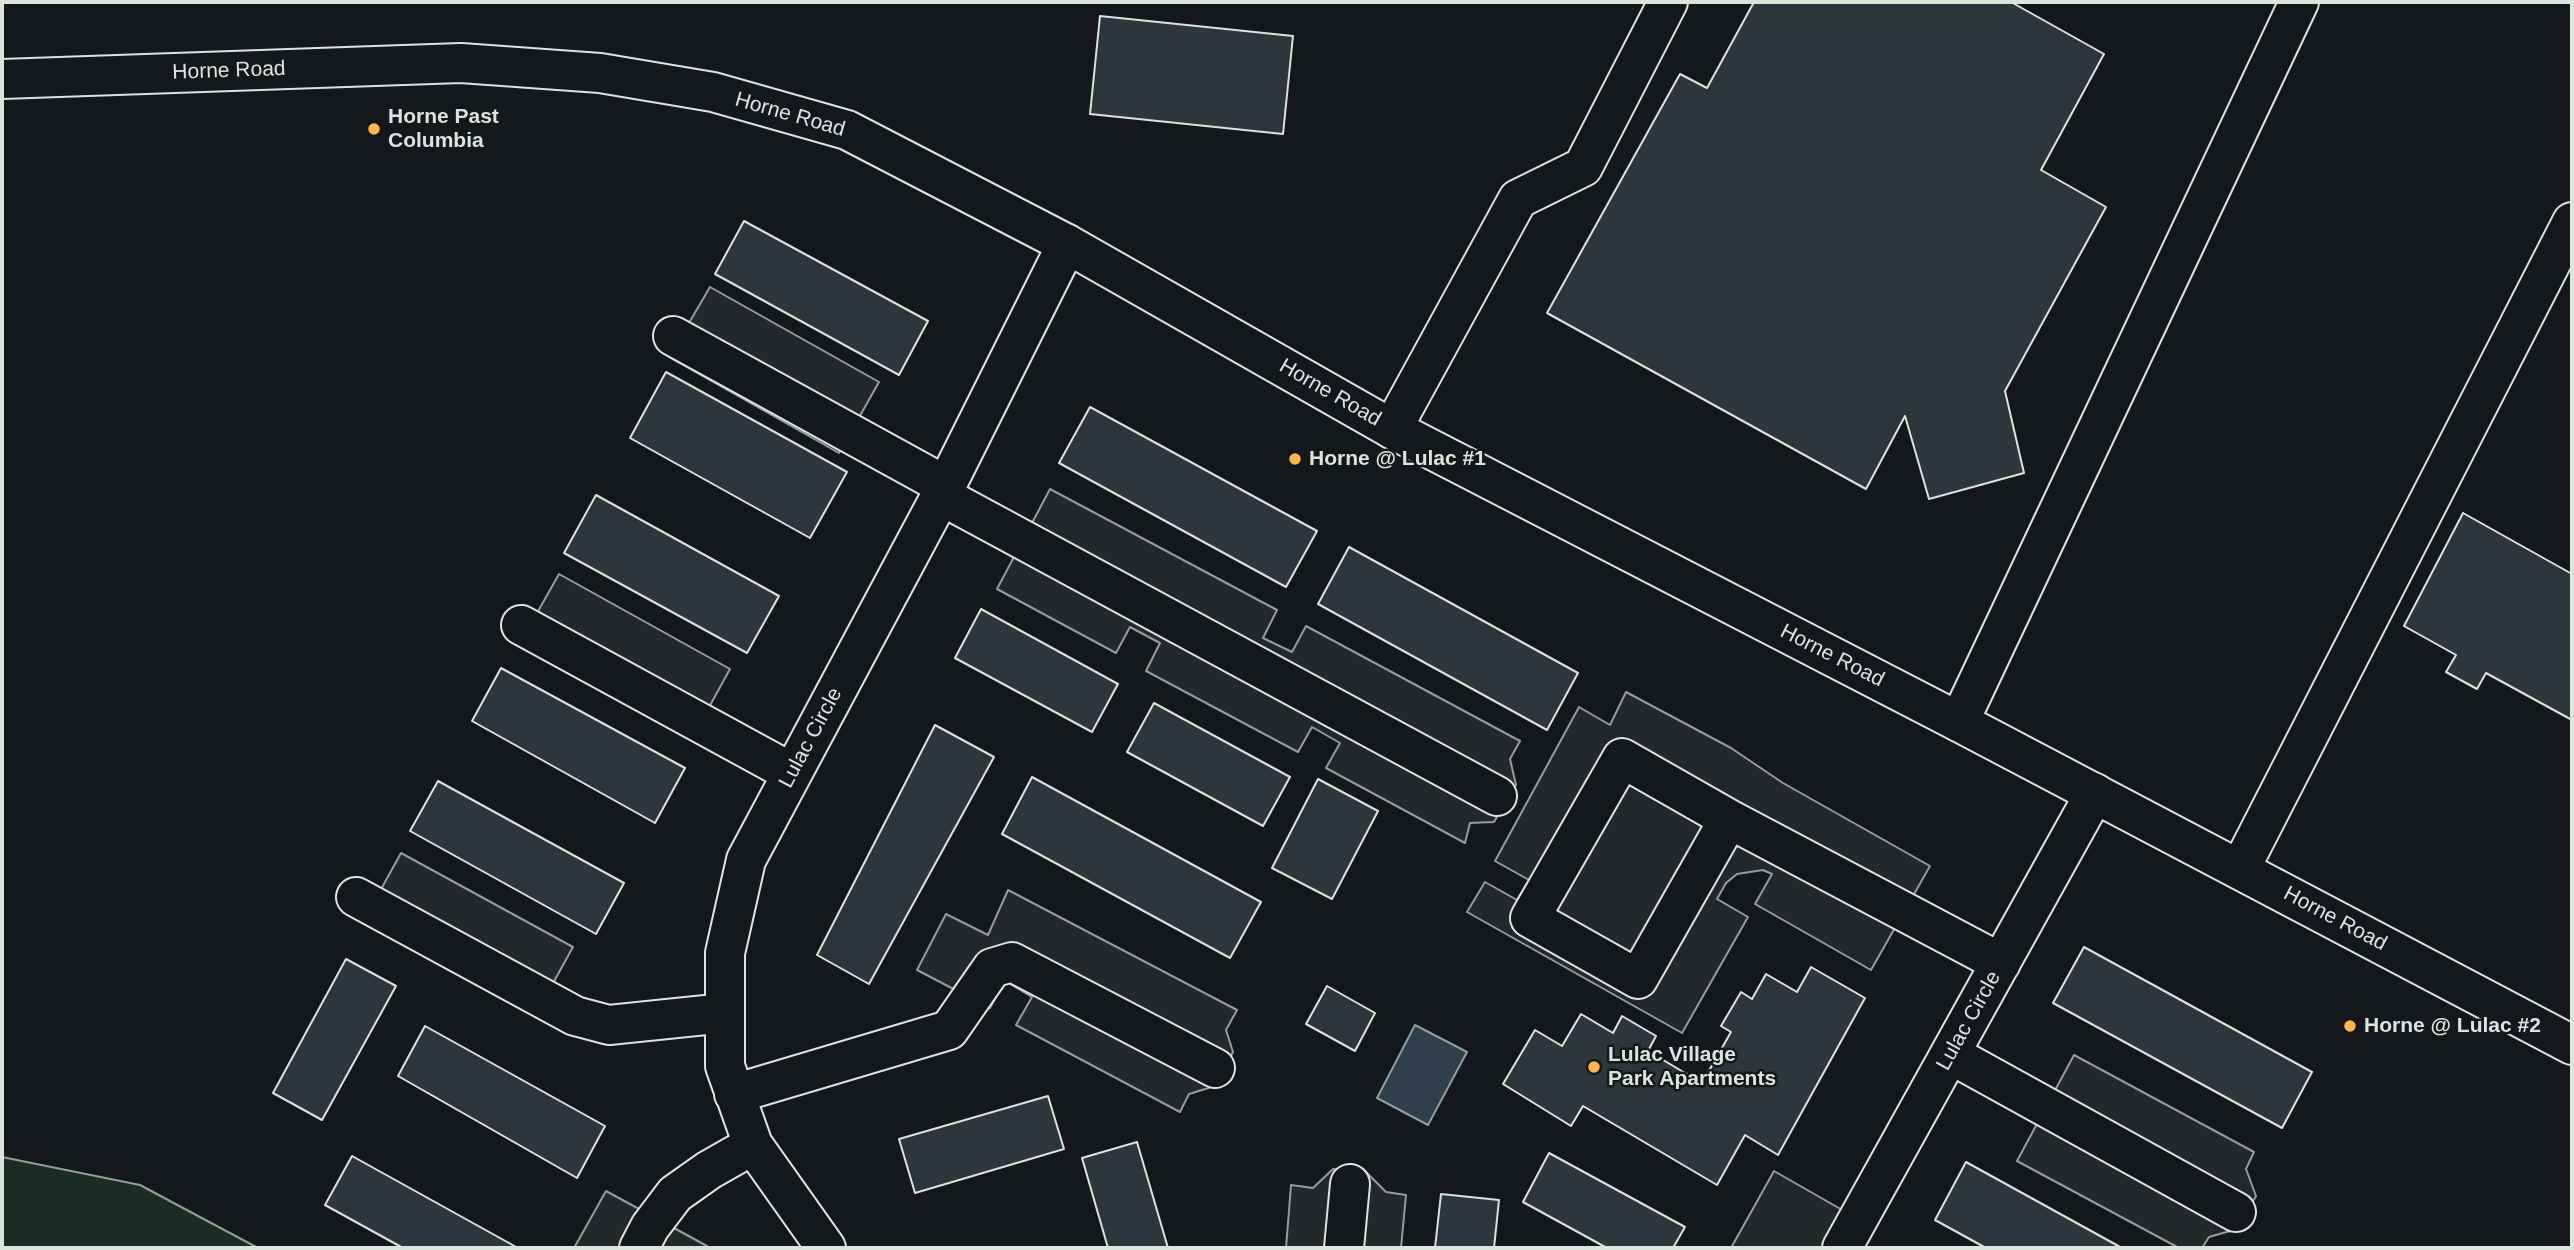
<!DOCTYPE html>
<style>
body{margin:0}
#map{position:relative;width:2574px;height:1250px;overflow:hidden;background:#14181c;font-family:Helvetica,sans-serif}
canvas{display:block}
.frame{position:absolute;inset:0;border:4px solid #d8e6dc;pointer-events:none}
</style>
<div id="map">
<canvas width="2574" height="1250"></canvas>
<div class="frame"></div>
</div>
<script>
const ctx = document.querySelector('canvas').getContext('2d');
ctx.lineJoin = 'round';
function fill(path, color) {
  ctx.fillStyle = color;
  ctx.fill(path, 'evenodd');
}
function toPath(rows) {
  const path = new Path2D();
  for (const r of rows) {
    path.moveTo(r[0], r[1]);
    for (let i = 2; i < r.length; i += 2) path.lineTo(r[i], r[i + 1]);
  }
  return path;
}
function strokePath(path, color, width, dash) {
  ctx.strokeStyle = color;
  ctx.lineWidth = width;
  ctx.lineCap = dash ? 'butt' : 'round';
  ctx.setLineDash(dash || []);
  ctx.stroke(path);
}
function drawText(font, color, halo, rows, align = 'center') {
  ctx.font = font + ' Helvetica,sans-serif';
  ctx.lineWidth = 5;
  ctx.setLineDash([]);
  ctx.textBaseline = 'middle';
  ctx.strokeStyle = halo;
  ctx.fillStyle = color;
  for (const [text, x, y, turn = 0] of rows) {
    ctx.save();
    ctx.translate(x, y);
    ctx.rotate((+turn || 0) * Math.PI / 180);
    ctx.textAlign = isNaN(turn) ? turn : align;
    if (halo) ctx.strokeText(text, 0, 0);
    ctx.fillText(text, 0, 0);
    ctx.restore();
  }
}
const green = toPath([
 [2,1157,140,1185,258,1248,2,1248,2,1157]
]);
const parking = toPath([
 [710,287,879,382,839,453,669,357,710,287],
 [1050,489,1277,610,1263,638,1292,652,1306,626,1520,741,1510,759,1516,785,1494,822,1470,823,1465,843,1326,768,1340,743,1312,727,1298,752,1146,671,1160,643,1130,627,1116,653,997,589,1050,489],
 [559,574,730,669,691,740,519,645,559,574],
 [1626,692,1731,748,1783,783,1930,866,1871,970,1755,904,1772,874,1763,870,1737,874,1726,883,1717,899,1748,917,1682,1033,1467,912,1485,882,1517,900,1529,880,1495,861,1579,707,1610,725,1626,692],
 [401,853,573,947,536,1014,364,920,401,853],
 [1008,890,1237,1010,1226,1030,1233,1052,1215,1086,1189,1094,1180,1112,1016,1025,1032,997,1005,981,990,1008,917,970,946,914,988,935,1008,890],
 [2074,1055,2254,1152,2246,1169,2256,1196,2237,1229,2209,1237,2202,1248,2179,1248,2017,1161,2074,1055],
 [1333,1169,1365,1171,1386,1192,1406,1195,1401,1248,1286,1248,1291,1185,1313,1188,1333,1169],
 [1774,1171,1858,1219,1842,1248,1731,1248,1774,1171],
 [606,1191,707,1246,706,1248,574,1248,606,1191]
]);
const water = toPath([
 [1415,1025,1467,1052,1428,1125,1377,1098,1415,1025]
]);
const building = toPath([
 [1754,2,2011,2,2104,54,2041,170,2106,207,2005,391,2024,473,1929,499,1905,416,1866,489,1547,313,1680,74,1707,88,1754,2],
 [1100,16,1293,36,1283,134,1090,114,1100,16],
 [744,221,928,321,899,375,715,274,744,221],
 [666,372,847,472,810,538,630,438,666,372],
 [1090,407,1317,531,1286,587,1059,463,1090,407],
 [596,495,779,596,747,653,564,553,596,495],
 [2463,513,2572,574,2572,720,2486,673,2477,689,2446,672,2456,655,2404,626,2463,513],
 [1349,547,1578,673,1547,730,1318,604,1349,547],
 [981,609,1118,684,1092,732,955,658,981,609],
 [501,668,685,768,655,823,472,721,501,668],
 [1154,703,1290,777,1263,826,1127,752,1154,703],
 [935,725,994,757,869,984,817,955,935,725],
 [1032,777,1261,902,1230,958,1002,834,1032,777],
 [1318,779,1378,811,1332,899,1272,868,1318,779],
 [438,781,624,883,596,934,410,831,438,781],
 [2084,947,2312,1072,2282,1128,2053,1003,2084,947],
 [346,959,396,986,322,1120,273,1093,346,959],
 [1811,967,1865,998,1778,1155,1745,1135,1717,1185,1583,1106,1571,1126,1503,1084,1535,1030,1562,1046,1581,1014,1613,1033,1622,1016,1656,1036,1648,1051,1702,1083,1731,1032,1721,1026,1741,992,1752,999,1766,974,1797,992,1811,967],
 [1327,986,1375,1013,1355,1051,1306,1024,1327,986],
 [425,1026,605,1126,577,1178,398,1076,425,1026],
 [1048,1096,1064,1149,915,1193,899,1139,1048,1096],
 [1137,1142,1168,1248,1108,1248,1082,1158,1137,1142],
 [1549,1153,1685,1227,1673,1248,1607,1248,1523,1202,1549,1153],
 [352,1156,518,1248,403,1248,325,1205,352,1156],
 [1966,1162,2122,1248,1986,1248,1935,1220,1966,1162],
 [1441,1194,1499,1200,1494,1248,1435,1248,1441,1194]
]);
const minor = toPath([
 [673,336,946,486],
 [1392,429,1518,199,1583,167,1668,2],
 [940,495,1497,796],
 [521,625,792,773],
 [1959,722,2299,2],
 [1729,819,1638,979,1530,918,1622,758,1729,819,2001,963],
 [2240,869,2572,222],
 [356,897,575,1016,609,1025,725,1013],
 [1950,1054,2236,1212],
 [734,1094,949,1030,992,968,1012,962,1215,1068],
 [639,1248,650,1227,675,1194,709,1170,753,1145],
 [826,1248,753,1145,725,1066,725,953,746,860,946,486,1067,244],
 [1344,1248,1350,1184],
 [1842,1248,2095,793]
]);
const major = toPath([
 [2,79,461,63,600,73,713,92,847,130,1067,244,1392,429,1959,722,2572,1045]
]);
const markers = [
 [374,129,7,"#ffb74d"],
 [1295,459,7,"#ffb74d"],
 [2350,1026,7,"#ffb74d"],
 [1594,1067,7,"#ffb74d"]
];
const streetNames = [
 ["Horne Road",229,71,-2],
 ["Horne Road",790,115,16],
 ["Horne Road",1330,393,30],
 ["Horne Road",1832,656,27],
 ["Lulac Circle",811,738,-62],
 ["Horne Road",2335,919,28],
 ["Lulac Circle",1969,1021,-61]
];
const poiNames = [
 ["Horne Past",388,117],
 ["Columbia",388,141],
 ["Horne @ Lulac #1",1309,459],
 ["Horne @ Lulac #2",2364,1026],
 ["Lulac Village",1608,1055],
 ["Park Apartments",1608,1079]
];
fill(green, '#1a2d24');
strokePath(green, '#939e99', 2);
fill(parking, '#24282b');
strokePath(parking, '#939e99', 2);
fill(water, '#2f3f4d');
strokePath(water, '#939e99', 2);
fill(building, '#2c363c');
strokePath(building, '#d8e6dc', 2);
strokePath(minor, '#d8e6dc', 42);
strokePath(major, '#d8e6dc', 42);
strokePath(minor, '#14181c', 38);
strokePath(major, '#14181c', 38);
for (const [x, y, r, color] of markers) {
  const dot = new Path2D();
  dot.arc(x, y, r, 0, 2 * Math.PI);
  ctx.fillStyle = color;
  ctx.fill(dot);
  strokePath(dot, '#14181c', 2.5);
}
drawText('21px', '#d8e6dc', '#14181c', streetNames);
drawText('bold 21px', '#d8e6dc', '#14181c', poiNames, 'left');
</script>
